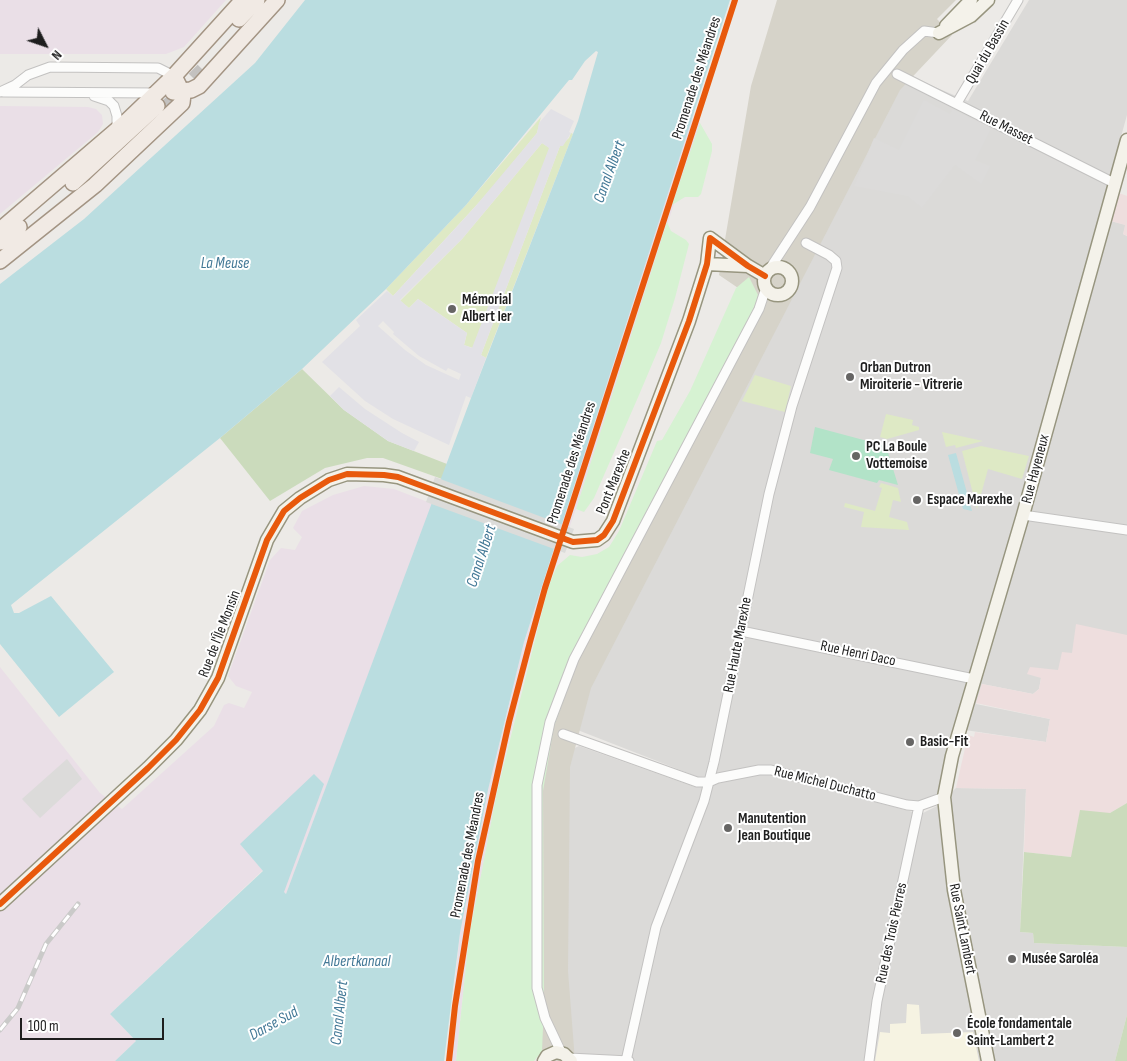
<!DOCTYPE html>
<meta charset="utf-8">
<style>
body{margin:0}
#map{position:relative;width:1127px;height:1061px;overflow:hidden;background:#eceae7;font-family:"Sofia Sans Condensed",sans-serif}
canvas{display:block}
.north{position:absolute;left:20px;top:20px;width:50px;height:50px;-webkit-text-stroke:4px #fff;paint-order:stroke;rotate:131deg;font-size:14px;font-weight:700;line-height:20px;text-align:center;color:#1e1e1e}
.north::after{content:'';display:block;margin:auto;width:18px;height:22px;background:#1e1e1e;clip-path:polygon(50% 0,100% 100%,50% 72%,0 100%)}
.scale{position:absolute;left:20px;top:1018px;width:144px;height:22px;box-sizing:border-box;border:2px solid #1e1e1e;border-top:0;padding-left:6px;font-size:15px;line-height:18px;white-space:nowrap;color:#1e1e1e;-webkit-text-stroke:4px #fff;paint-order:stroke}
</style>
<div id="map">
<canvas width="1127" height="1061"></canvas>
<div class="north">N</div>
<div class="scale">100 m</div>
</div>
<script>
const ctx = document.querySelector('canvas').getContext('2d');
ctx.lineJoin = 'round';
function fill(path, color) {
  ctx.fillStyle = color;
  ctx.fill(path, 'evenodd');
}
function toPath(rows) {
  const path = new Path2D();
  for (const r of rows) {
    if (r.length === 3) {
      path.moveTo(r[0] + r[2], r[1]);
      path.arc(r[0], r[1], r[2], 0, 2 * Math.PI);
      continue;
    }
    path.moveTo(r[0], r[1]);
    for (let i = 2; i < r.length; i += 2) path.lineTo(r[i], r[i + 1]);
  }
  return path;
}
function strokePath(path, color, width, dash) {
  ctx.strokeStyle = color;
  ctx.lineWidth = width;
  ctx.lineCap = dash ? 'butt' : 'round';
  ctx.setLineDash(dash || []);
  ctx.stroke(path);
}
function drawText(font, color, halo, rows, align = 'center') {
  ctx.font = font + ' "Sofia Sans Condensed",sans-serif';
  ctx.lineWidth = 4;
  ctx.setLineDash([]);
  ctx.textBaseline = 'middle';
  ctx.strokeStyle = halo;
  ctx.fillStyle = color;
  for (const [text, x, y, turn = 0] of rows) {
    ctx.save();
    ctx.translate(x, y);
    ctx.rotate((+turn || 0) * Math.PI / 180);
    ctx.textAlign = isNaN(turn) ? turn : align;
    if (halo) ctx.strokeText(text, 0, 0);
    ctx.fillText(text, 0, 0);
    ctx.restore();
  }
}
const residential = toPath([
 [1029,0,1127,0,1127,115,940,790,934,796,916,804,768,766,727,774,698,777,575,729,590,681,892,97,909,76,968,101],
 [1111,221,1126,225,1123,234,1127,236,1127,635,1072,654,1058,670,1041,678,1039,689,1033,694,982,684,976,704,1050,719,1046,742,965,730],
 [579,746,695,787,711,786,717,780,763,773,921,814,937,806,956,788,1026,789,1020,932,1033,933,1034,943,1127,947,1127,1015,1115,1061,588,1061,568,1049,564,971,568,751]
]);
const commercial = toPath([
 [1119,193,1127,196,1127,236,1123,234,1125,225,1111,221],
 [1076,624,1127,635,1127,803,1110,813,1071,857,1024,852,1026,789,956,788,968,735,974,737,975,732,1046,742,1050,719,976,703,982,684,1033,694,1039,689,1041,678,1027,674,1030,667,1058,670,1062,652,1072,653]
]);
const industrial = toPath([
 [0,0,226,0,184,47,166,54,0,54],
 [0,106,88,107,96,109,102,115,103,124,98,132,0,214],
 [691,119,700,123,576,509,548,588,520,694,497,792,469,937,456,1061,446,1061,460,933,488,790,524,642],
 [364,486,394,489,433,504,286,894,240,844,263,870,110,1014,136,1041,115,1061,0,1061,0,667,100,793,122,809,214,726,224,705,229,703,244,708,252,692,236,686,228,676,270,560,281,548,295,550,302,537,293,528,302,511,333,495]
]);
const education = toPath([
 [907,1004,919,1005,921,1034,973,1032,979,1061,875,1061,880,1032,890,1033,890,1024,906,1023]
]);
const construction = toPath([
 [777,0,956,0,937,19,952,35,900,90,591,688,570,767,568,971,575,1061,539,1061,531,980,532,782,556,677,747,294,719,275,751,86]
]);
const grass = toPath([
 [541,117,537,133,494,186,393,296,386,289,466,205],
 [571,133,573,134,486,358,481,355,560,146,569,138],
 [542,143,550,148,473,348,464,345,467,333,418,299,409,308,400,301,462,239],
 [755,375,791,386,785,412,742,401],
 [886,414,913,420,912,425,919,427,919,430,887,439,880,437],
 [942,432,983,441,956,448,955,445,946,447],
 [981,446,1029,456,1022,479,988,469,977,509,962,451],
 [881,483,898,488,901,502,893,500,889,517,907,522,909,530,861,527,864,512,844,507,845,503,875,511,882,488,879,487]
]);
const forest = toPath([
 [302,369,344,410,388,441,447,464,442,479,383,458,367,458,325,468,270,501,220,438],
 [1127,803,1127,947,1034,943,1033,933,1020,932,1024,852,1071,857,1080,810,1110,813],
 [1127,1015,1127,1061,1115,1061]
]);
const park = toPath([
 [700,123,712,144,712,151,701,194,698,197,685,197,672,205],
 [667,222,671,231,686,240,689,244,675,298,661,343,639,395,594,498,584,512,576,509],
 [749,277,758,295,738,359,579,658,554,727,543,791,544,1004,542,1051,534,1061,456,1061,469,937,497,792,548,588,557,566,570,555,582,557,597,554,609,547,619,531,657,441,662,440,690,391,736,288]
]);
const pitch = toPath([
 [815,427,886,446,898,485,879,480,877,483,829,470,833,459,810,453]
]);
const parking = toPath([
 [924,100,950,114,952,109,991,128,975,160,990,166,981,184,955,165,922,208,907,196,854,186,874,138,899,150],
 [67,759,82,779,40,818,22,799]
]);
const plaza = toPath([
 [551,109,574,121,569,132,571,133,563,146,560,146,557,154,481,355,486,358,471,398,466,396,449,445,393,419,365,401,322,362,360,326,356,320,387,291,393,296,474,208,537,133,539,123],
 [542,143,549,148,472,348,464,345,467,333,418,299,409,308,400,300,462,239],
 [383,321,394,332,393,334,419,356,446,371,448,368,461,374,459,380,426,365,405,350,378,326],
 [339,387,365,409,402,433,419,442,414,451,388,441,344,410,330,396]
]);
const water = toPath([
 [305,0,730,0,524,642,488,790,460,933,444,1061,115,1061,136,1041,110,1014,263,871,240,844,314,774,324,784,284,892,286,894,471,398,578,121,598,52,596,51,585,61,572,80,569,80,466,205,386,289,302,369,220,438,11,605,14,613,19,613,51,596,114,672,59,717,0,644,0,284,84,219,255,63],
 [956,453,972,511,963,509,948,455]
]);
const pier = toPath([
 [435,477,574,529,565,553,426,502]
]);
const primaryTunnel = toPath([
 [162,112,203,70]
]);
const street = toPath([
 [897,74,1114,183],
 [0,92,15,85,28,75,50,67,158,68,174,76],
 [3,92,157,93],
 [94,96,109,101,114,106,117,116,117,131],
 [957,103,1018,0],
 [769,270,810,207,876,83,903,50,924,31,939,33],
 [1023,515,1127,530],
 [741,631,974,679],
 [563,734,697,782,709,782,718,778,759,770,771,770,907,805,919,806,944,797],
 [561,1052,545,1018,537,988,537,785,550,722,574,659,759,309,766,288],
 [569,1058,629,1061],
 [626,1061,656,927,704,801,714,762,769,494,792,406,837,268,836,261,829,255,806,243],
 [869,1061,877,1001,919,806]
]);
const secondary = toPath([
 [946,26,971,0],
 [939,33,971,16,988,0],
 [707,264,748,266],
 [778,281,14],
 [0,904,148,768,176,740,200,710,218,678,267,540,284,511,300,498,329,480,347,474,384,475,398,477,573,542,597,540,604,535,613,521,689,321,707,264,710,238,748,266,765,276],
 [544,1061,547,1056,556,1052,564,1054,571,1061],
 [988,1061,954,890,944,797,952,756,1023,515,1127,140]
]);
const primary = toPath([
 [239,19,257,0],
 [173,92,191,90,199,86,277,0],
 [73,183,157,106],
 [0,230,125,123,174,76,243,0],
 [0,242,19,227],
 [0,261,95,185,182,103,183,94,174,76]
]);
const rail = toPath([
 [0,1030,18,1008,46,944,78,904]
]);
const cycleway = toPath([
 [0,904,148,768,176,740,200,710,218,678,267,540,284,511,300,498,329,480,347,474,384,475,398,477,573,542,597,540,604,535,613,521,689,321,707,264,710,238,748,266,765,276],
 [449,1061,455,1006,478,861,509,722,530,642,545,588,735,0]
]);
const markers = [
 [452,309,5,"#666564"],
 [850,377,5,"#666564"],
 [856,456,5,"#666564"],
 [917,500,5,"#666564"],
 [910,742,5,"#666564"],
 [728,828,5,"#666564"],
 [1012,959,5,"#666564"],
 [957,1033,5,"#666564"]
];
const streetNames = [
 ["Quai du Bassin",988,52,-60],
 ["Promenade des Méandres",697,78,-72],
 ["Rue Masset",1006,128,27],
 ["Promenade des Méandres",572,463,-72],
 ["Rue Hayeneux",1036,469,-75],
 ["Pont Marexhe",614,482,-68],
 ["Rue de l'Île Monsin",220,634,-69],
 ["Rue Haute Marexhe",738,645,-79],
 ["Rue Henri Daco",858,654,12],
 ["Rue Michel Duchatto",825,784,14],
 ["Promenade des Méandres",468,855,-79],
 ["Rue Saint Lambert",962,929,79],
 ["Rue des Trois Pierres",892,933,-78]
];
const poiNames = [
 ["Mémorial",462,300],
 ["Albert Ier",462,317],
 ["Orban Dutron",860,368],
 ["Miroiterie - Vitrerie",860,385],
 ["PC La Boule",866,447],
 ["Vottemoise",866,464],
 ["Espace Marexhe",927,500],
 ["Basic-Fit",920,742],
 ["Manutention",738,819],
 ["Jean Boutique",738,836],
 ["Musée Saroléa",1022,959],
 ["École fondamentale",967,1024],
 ["Saint-Lambert 2",967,1041]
];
const waterNames = [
 ["Canal Albert",610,172,-70],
 ["La Meuse",225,264],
 ["Canal Albert",482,556,-72],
 ["Albertkanaal",357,962],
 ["Canal Albert",340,1013,-84],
 ["Darse Sud",274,1024,-29]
];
fill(residential, '#dbdad8');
fill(commercial, '#eedede');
fill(industrial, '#eadfe7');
fill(education, '#f6f3e2');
fill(construction, '#d6d3c9');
fill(grass, '#dee9c5');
fill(forest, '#cbdbbc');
fill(park, '#d6f2d2');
fill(pitch, '#b2e3c8');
fill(parking, '#dcdbda');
fill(plaza, '#e2e1e6');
fill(water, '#badde0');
fill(pier, '#dcdcda');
strokePath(primaryTunnel, '#c3c1bf', 15, [15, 8]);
strokePath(street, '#c3c2c1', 11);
strokePath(secondary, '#97957f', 15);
strokePath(primary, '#a39483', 18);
strokePath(street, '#fcfcfb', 9);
strokePath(secondary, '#f4f2ea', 12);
strokePath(primary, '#f1eae4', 15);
strokePath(rail, '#cacac9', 5);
strokePath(rail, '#fff', 3, [9]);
strokePath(cycleway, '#e8590c', 6);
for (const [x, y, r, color] of markers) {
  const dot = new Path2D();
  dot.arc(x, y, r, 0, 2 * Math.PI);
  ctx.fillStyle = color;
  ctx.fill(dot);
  strokePath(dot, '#fff', 2);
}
drawText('15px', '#1e1e1e', '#fff', streetNames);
drawText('bold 15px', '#1e1e1e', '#fff', poiNames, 'left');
drawText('italic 16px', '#427896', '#fff', waterNames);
</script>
